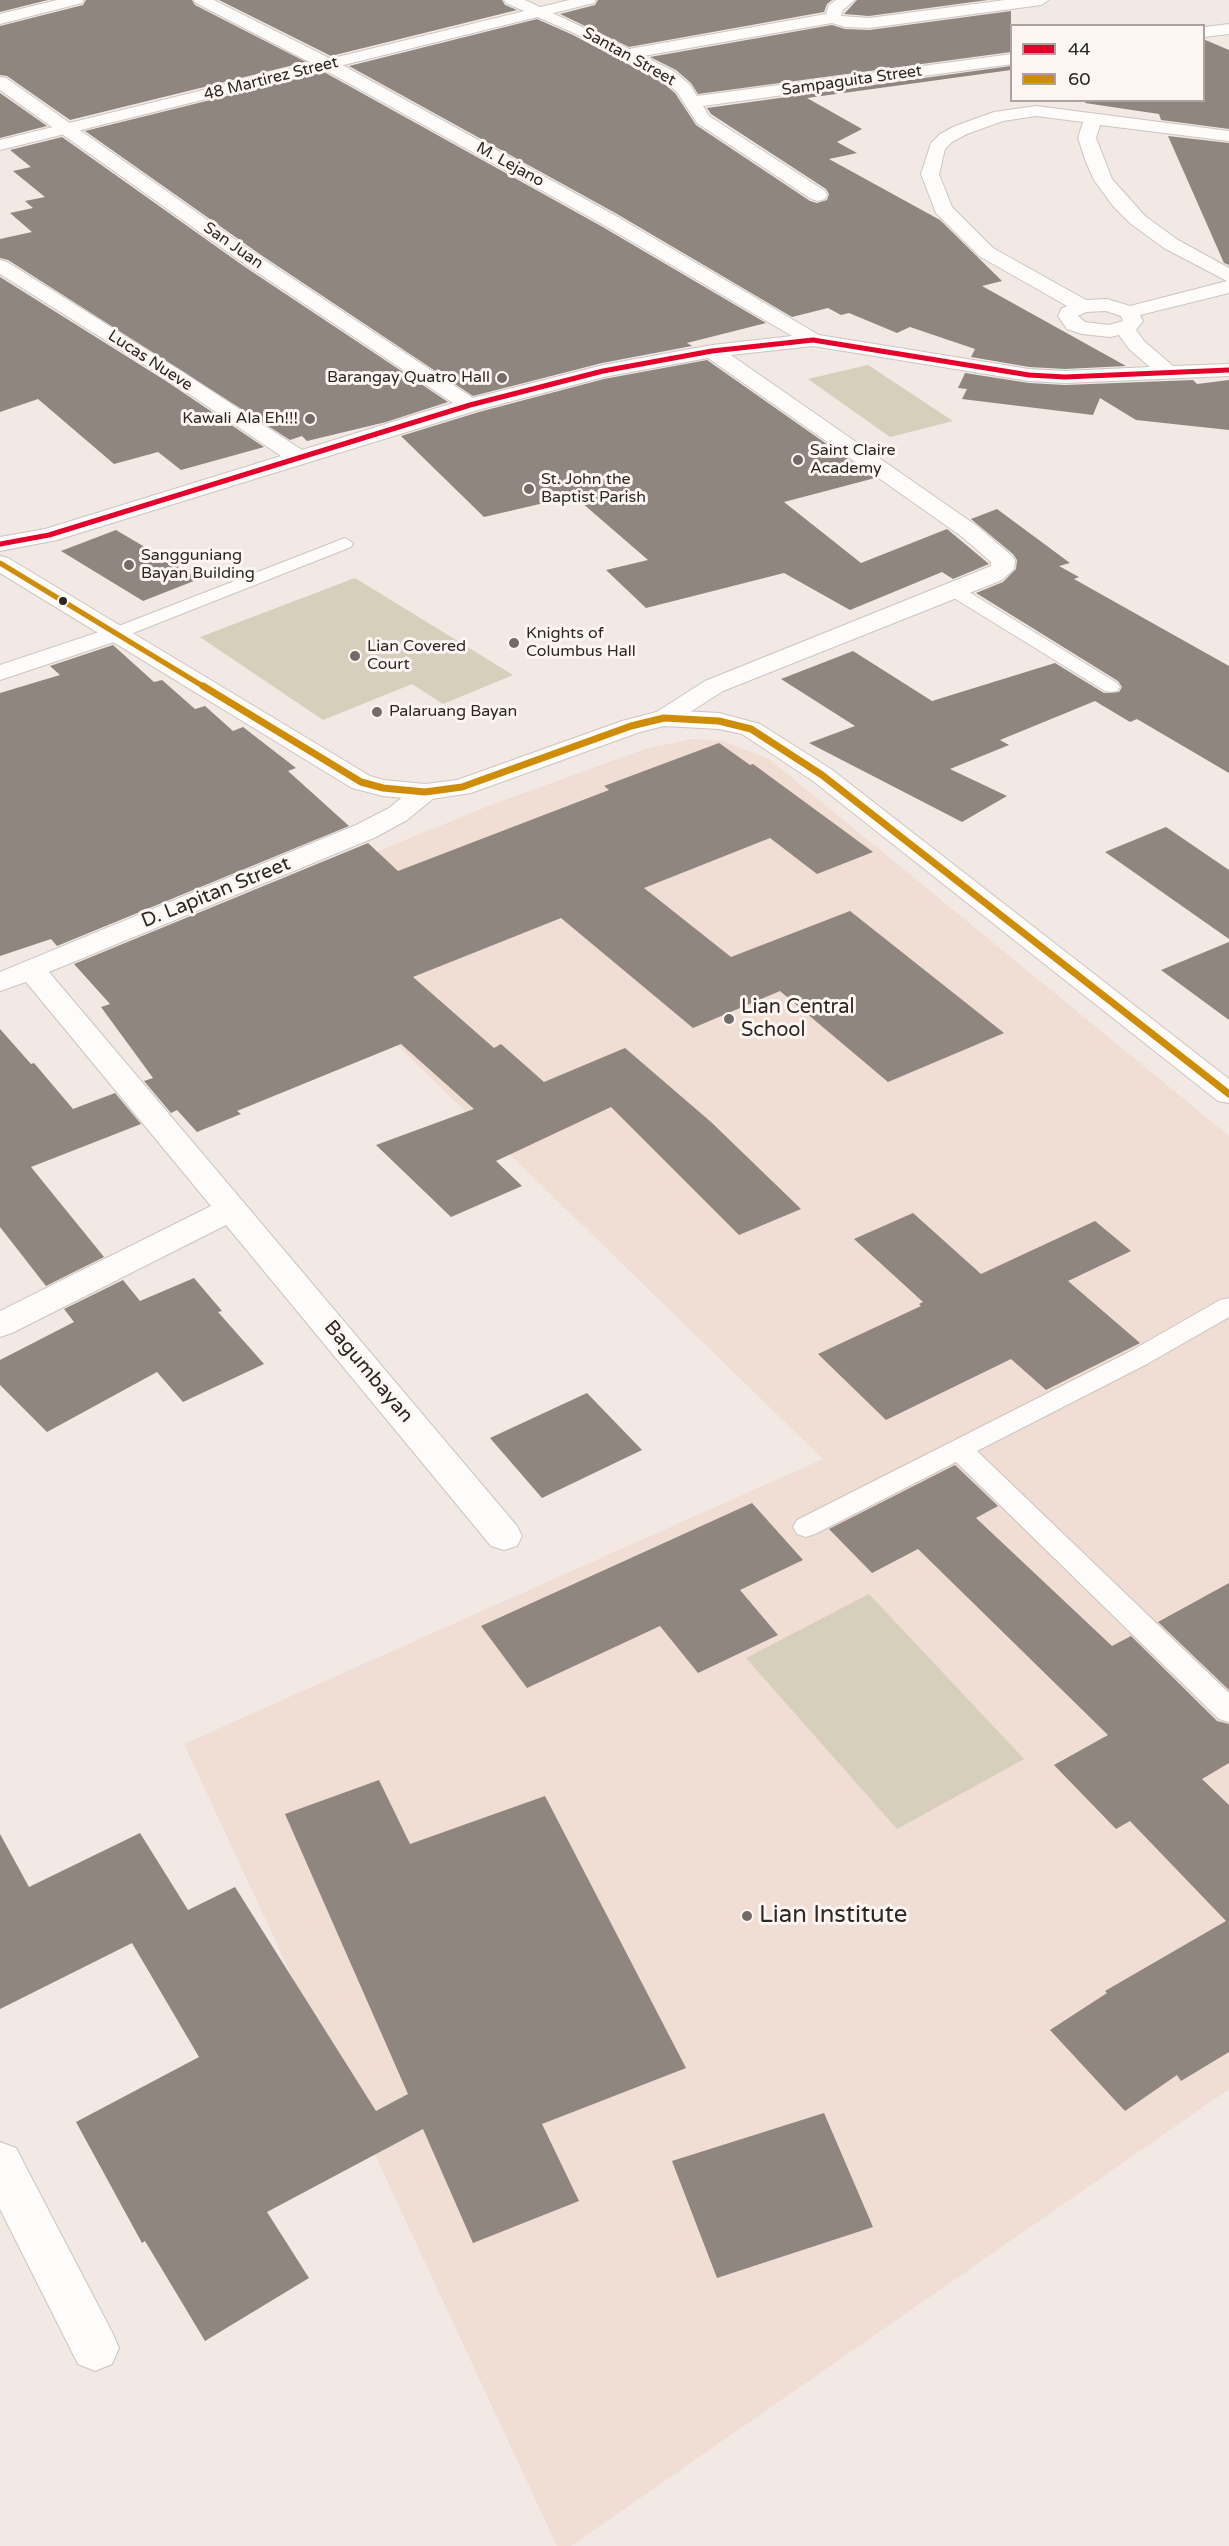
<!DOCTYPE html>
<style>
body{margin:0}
#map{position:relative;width:1229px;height:2546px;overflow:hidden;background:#f2e8e4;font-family:"Varela Round",sans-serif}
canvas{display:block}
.legend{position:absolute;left:1010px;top:24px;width:195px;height:78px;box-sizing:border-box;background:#fdf6f2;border:2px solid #aaa3a0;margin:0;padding:8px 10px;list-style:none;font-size:18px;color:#2e2724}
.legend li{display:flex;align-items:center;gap:12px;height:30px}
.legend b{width:30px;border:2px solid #aaa3a0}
</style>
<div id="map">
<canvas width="1229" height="2546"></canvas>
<ul class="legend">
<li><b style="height:8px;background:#e4002b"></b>44</li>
<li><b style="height:8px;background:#cf8d07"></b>60</li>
</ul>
</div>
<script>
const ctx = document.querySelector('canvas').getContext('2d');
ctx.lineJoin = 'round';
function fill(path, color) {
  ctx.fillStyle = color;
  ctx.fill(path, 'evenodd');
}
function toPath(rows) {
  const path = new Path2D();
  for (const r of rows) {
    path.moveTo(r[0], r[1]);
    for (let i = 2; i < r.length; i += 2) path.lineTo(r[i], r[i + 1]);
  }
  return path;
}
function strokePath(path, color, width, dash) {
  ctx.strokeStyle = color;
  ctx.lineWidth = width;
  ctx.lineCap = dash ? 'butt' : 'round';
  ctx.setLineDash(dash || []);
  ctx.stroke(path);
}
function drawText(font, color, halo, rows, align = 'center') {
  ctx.font = font + ' "Varela Round",sans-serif';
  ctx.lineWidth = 6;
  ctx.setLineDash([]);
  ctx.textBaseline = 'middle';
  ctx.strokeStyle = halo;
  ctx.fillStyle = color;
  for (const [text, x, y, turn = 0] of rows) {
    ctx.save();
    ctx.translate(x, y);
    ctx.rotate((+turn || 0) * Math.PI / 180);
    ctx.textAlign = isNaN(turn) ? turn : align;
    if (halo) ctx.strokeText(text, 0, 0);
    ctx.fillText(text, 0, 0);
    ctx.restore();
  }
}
const built = toPath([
 [692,739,723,741,769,759,1229,1136,1229,2089,571,2546,557,2546,184,1744,823,1459,251,903,491,805,645,749]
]);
const green = toPath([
 [868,365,953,421,890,437,808,379],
 [355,578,513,675,443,704,412,684,323,720,200,637],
 [869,1594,1024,1759,897,1829,746,1658]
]);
const building = toPath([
 [0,0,48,0,0,12],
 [86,0,192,0,195,5,306,62,70,120,7,76,0,75,0,26,83,5],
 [219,0,502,0,505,5,517,10,331,56],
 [598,0,832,0,827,4,824,12,629,47,560,14,595,5],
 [857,0,988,0,869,16,844,14],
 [1011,11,1011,52,698,94,691,83,676,70,650,57,832,25,845,29,869,30],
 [537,19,573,35,662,82,675,93,696,125,810,201,817,203,827,200,829,194,826,189,711,114,707,108,1011,66,1011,70,807,98,862,129,837,142,857,153,829,159,940,220,1002,281,982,286,1126,366,1065,369,1029,367,971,357,975,349,910,327,897,333,849,313,841,315,828,308,792,317,617,214,349,66],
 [1203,39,1229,50,1229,129,1161,120,1159,114,1085,103,1087,100,1203,100],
 [324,72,601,226,766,323,687,343,692,346,602,363,473,396,261,255,85,131],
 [0,93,47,126,0,138],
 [1168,136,1229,143,1229,265,1224,263],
 [62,137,245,267,448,402,386,422,307,441,302,436,290,440,8,260,0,258,0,239,32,232,10,213,33,208,25,201,45,197,13,171,31,167,10,150],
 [0,277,166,381,264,447,181,470,158,452,114,464,38,399,0,412],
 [707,360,875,478,784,502,861,563,947,529,989,564,953,579,942,572,850,610,784,573,646,608,606,570,648,560,574,496,484,517,401,436,479,412,604,379],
 [965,373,1029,383,1065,385,1193,380,1197,384,1229,380,1229,430,1136,420,1100,398,1093,415,962,399,967,389,958,388],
 [997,509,1070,563,1059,566,1079,577,1074,579,1229,666,1229,773,1137,719,1130,722,1095,701,1000,740,1009,745,950,769,1007,796,962,822,809,743,855,726,781,679,853,651,932,701,1055,663,1104,693,1119,692,1122,687,1118,681,976,593,1003,582,1016,569,1017,560,1013,554,971,519],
 [116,530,199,579,143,601,61,551],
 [113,645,154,682,162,680,195,709,205,706,233,731,243,727,296,768,288,771,349,826,57,946,51,939,0,956,0,693,60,675,50,666],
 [719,743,750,765,753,764,873,852,817,874,770,838,644,888,731,957,850,911,1004,1033,888,1082,780,991,693,1028,561,918,413,977,494,1048,501,1044,544,1082,625,1048,711,1122,801,1209,739,1235,611,1107,496,1161,522,1186,451,1217,376,1145,474,1109,401,1044,237,1111,241,1114,197,1132,177,1110,171,1113,144,1081,153,1078,101,1007,110,1004,74,964,368,843,398,871,609,790,604,786],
 [1166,827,1229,870,1229,939,1105,852],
 [1229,942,1229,1020,1161,970],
 [0,1029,31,1064,34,1063,73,1109,115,1093,141,1124,31,1167,104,1257,46,1286,0,1227],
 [913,1213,981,1274,1095,1221,1131,1251,1068,1281,1140,1343,1046,1390,1011,1359,886,1420,818,1354,921,1306,919,1304,923,1302,854,1239],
 [194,1278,222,1311,218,1312,264,1364,183,1402,157,1372,47,1432,0,1385,0,1360,74,1322,64,1309,123,1280,140,1301],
 [587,1393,642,1450,542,1498,490,1438],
 [955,1465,998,1506,976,1518,1112,1646,1131,1636,1217,1721,1229,1724,1229,1763,1202,1779,1229,1805,1229,2052,1181,2081,1177,2075,1125,2111,1050,2030,1107,1993,1105,1991,1226,1921,1130,1821,1116,1829,1054,1765,1108,1735,918,1549,872,1573,829,1529],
 [752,1503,803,1560,740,1590,778,1635,698,1673,660,1626,527,1688,481,1626],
 [1229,1583,1229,1690,1158,1622],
 [379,1780,410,1844,545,1796,686,2068,542,2124,579,2201,473,2243,423,2129,267,2212,309,2278,205,2341,145,2241,142,2243,76,2122,199,2057,132,1943,0,2009,0,1834,29,1887,140,1833,188,1910,235,1887,376,2111,408,2094,285,1814],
 [824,2113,873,2227,717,2278,672,2161]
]);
const lane = toPath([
 [345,538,353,543,351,547,123,637,111,637,108,633,111,629,345,538],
 [955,586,961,587,1117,683,1120,687,1117,691,1111,692,1105,691,949,595,946,591,949,587,955,586],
 [1229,1298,1229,1317,1147,1364,977,1451,1229,1693,1229,1722,1219,1719,956,1462,815,1534,806,1537,797,1534,793,1527,797,1520,1129,1352,1220,1300,1229,1298]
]);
const street = toPath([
 [57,0,84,0,82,3,0,24,0,14,57,0],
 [194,0,214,0,335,61,616,216,819,335,1029,369,1065,371,1150,367,1129,349,1119,335,1110,337,1082,334,1067,329,1058,316,1062,308,1067,306,979,256,936,213,921,174,931,143,940,134,955,126,994,112,1036,106,1229,131,1229,141,1100,125,1096,138,1112,179,1145,216,1178,240,1229,268,1229,293,1140,315,1143,321,1136,330,1144,341,1173,366,1229,364,1229,376,1065,383,1029,381,813,346,731,355,977,526,1011,555,1015,560,1014,569,1002,580,723,691,673,723,664,726,655,723,651,718,655,713,705,681,991,566,991,562,961,536,708,358,604,377,478,410,57,540,0,551,0,537,45,529,281,456,167,379,0,274,0,260,7,262,181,371,302,450,453,403,246,265,0,90,0,77,6,78,260,257,473,398,603,365,712,345,792,336,602,224,323,69,196,3,194,0],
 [1036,116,1083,122,1078,138,1086,162,1094,180,1113,206,1131,224,1164,248,1227,281,1130,306,1107,299,1086,300,993,248,952,207,939,174,945,149,952,142,967,134,1003,121,1036,116],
 [1106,311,1121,316,1123,321,1109,325,1085,322,1078,316,1086,312,1106,311],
 [504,0,525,0,629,49,826,14,829,5,836,0,855,0,843,10,841,16,869,18,1005,0,1049,0,1041,5,869,28,845,27,832,23,643,56,675,72,690,85,697,96,1012,54,1012,64,703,106,709,116,825,191,827,195,825,199,818,201,811,199,697,123,677,92,663,80,574,33,506,3,504,0],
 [1229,24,1229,34,1204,37,1204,27,1229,24],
 [117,626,126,628,129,633,126,638,0,680,0,665,117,626],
 [425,784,434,786,438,792,434,798,407,820,376,837,49,972,517,1526,522,1536,517,1546,504,1550,491,1546,226,1225,12,1333,0,1337,0,1311,211,1206,26,982,0,991,0,972,356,825,389,808,416,786,425,784],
 [0,2142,16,2148,112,2332,119,2348,112,2364,95,2371,78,2364,0,2209,0,2142]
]);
const secondary = toPath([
 [569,0,596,0,594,3,0,150,0,140,569,0]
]);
const primary = toPath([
 [0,556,8,558,370,776,384,780,425,784,457,780,622,721,664,710,719,713,760,724,831,769,1229,1079,1229,1103,1218,1101,813,781,742,734,719,729,664,726,640,732,471,793,425,800,383,796,352,788,0,573,0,556]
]);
const bus1 = toPath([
 [0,544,49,535,470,405,603,371,712,351,813,340,1029,375,1065,377,1229,370]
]);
const bus2Far1 = toPath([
 [0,563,206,688]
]);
const bus2 = toPath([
 [203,686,361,782,383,788,425,792,462,787,631,726,664,718,719,721,751,729,822,775,1229,1094]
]);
const markers = [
 [502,378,6,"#736b67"],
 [310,419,6,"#736b67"],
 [798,460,6,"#736b67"],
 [529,489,6,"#736b67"],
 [129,565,6,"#736b67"],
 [63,601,5,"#2e2724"],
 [514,643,6,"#736b67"],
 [355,656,6,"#736b67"],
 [377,712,6,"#736b67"],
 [729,1019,6,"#736b67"],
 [747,1916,6,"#736b67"]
];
const farStreetnames = [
 ["Santan Street",629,57,29],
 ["48 Martirez Street",271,79,-14],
 ["Sampaguita Street",852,81,-8],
 ["M. Lejano",510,165,29],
 ["San Juan",233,246,35],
 ["Lucas Nueve",150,361,33]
];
const farPoinames = [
 ["Barangay Quatro Hall",490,378,"right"],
 ["Kawali Ala Eh!!!",298,419,"right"],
 ["Saint Claire",810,451],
 ["Academy",810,469],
 ["St. John the",541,480],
 ["Baptist Parish",541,498],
 ["Sangguniang",141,556],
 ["Bayan Building",141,574],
 ["Knights of",526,634],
 ["Columbus Hall",526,652],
 ["Lian Covered",367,647],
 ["Court",367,665],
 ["Palaruang Bayan",389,712]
];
const streetNames = [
 ["D. Lapitan Street",216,893,-22],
 ["Bagumbayan",368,1372,50]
];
const poiNames = [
 ["Lian Central",741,1008],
 ["School",741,1031]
];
const nearPoinames = [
 ["Lian Institute",759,1916]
];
fill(built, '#f0ddd4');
fill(green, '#d5cfbc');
fill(building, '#8e867f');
strokePath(lane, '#ccc5c1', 2);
strokePath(street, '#ccc5c1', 2);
strokePath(secondary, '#ccc5c1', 2);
strokePath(primary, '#ccc5c1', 2);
fill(lane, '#fdfcfb');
fill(street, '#fdfcfb');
fill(secondary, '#fdfcfb');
fill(primary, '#fdfcfb');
strokePath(bus1, '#e4002b', 5);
strokePath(bus2Far1, '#cf8d07', 5);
strokePath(bus2, '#cf8d07', 7);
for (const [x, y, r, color] of markers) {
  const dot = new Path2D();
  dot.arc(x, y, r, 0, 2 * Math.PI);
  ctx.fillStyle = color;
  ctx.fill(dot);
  strokePath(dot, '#fdf6f2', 2);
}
drawText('16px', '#2e2724', '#fdf6f2', farStreetnames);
drawText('16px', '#2e2724', '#fdf6f2', farPoinames, 'left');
drawText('20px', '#2e2724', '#fdf6f2', streetNames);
drawText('20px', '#2e2724', '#fdf6f2', poiNames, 'left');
drawText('24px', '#2e2724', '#fdf6f2', nearPoinames, 'left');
</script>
